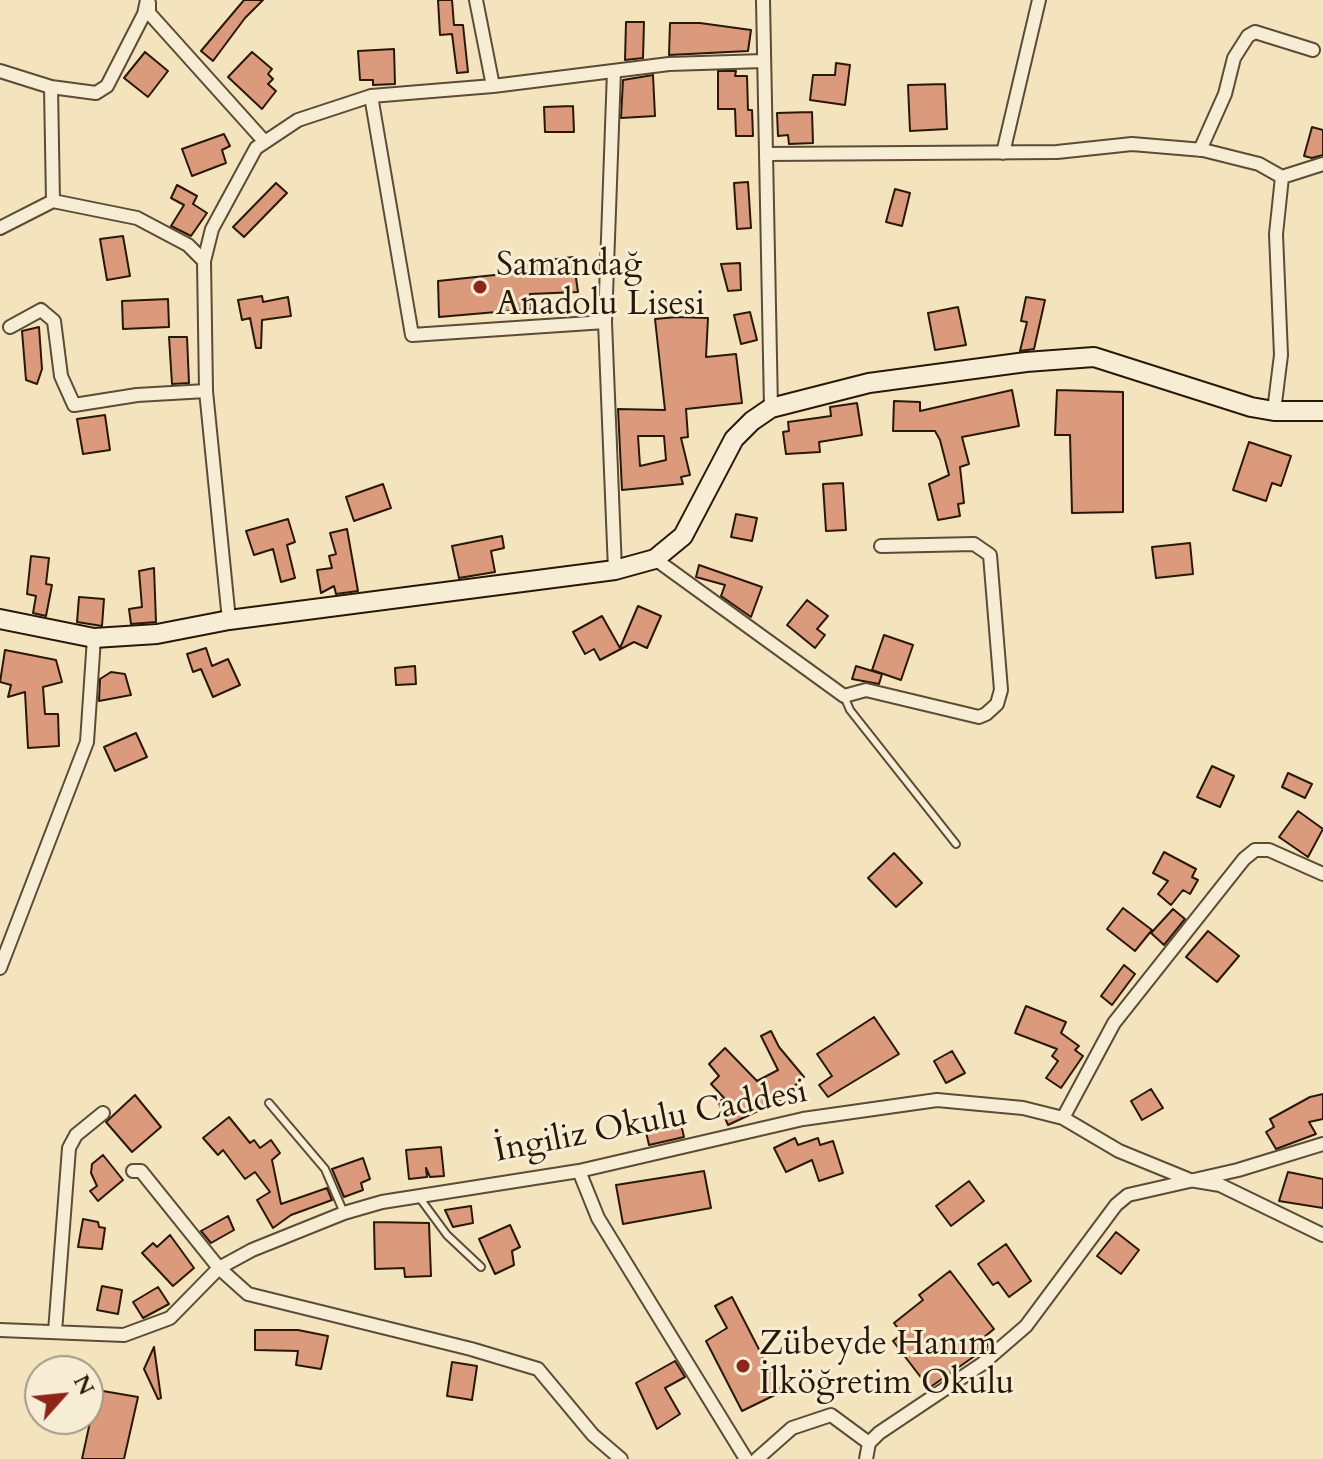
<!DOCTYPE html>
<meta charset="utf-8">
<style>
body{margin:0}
#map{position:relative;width:1323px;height:1459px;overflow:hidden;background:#f3e4be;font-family:Cardo,serif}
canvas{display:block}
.north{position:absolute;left:24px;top:1355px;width:80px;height:80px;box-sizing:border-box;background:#f7edd5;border:2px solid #a59883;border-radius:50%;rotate:63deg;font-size:22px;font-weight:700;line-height:32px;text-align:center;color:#2a1807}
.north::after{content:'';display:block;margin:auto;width:28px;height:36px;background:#8f2418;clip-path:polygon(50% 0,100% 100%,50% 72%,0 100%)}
</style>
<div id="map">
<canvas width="1323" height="1459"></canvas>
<div class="north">N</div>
</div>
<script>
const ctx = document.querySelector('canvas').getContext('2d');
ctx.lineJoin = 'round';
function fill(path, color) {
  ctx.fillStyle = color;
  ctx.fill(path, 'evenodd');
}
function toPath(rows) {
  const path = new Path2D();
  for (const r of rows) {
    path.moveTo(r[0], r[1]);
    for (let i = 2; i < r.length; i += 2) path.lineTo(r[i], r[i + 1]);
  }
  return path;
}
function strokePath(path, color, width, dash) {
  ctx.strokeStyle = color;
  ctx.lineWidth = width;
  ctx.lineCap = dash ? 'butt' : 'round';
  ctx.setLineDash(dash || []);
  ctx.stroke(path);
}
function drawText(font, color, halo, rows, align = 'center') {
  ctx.font = font + ' Cardo,serif';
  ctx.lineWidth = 6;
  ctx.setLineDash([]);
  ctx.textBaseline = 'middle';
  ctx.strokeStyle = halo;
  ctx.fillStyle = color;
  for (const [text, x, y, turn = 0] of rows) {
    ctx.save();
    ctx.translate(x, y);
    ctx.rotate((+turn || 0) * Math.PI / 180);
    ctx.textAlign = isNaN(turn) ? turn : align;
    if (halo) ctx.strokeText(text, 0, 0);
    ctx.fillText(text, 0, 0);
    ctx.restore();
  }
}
const building = toPath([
 [244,0,263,0,245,18,213,61,201,51,244,0],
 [438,0,452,0,454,25,463,25,468,72,457,73,452,34,440,35,438,0],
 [626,22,644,22,643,58,625,60,626,22],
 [670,23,700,23,751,30,748,51,669,55,670,23],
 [394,49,395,84,373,85,373,80,360,80,358,51,394,49],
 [145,52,168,71,148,97,124,78,145,52],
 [252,52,272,69,268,74,273,79,268,84,276,91,262,109,228,77,252,52],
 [836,63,850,65,845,105,810,100,813,75,835,75,836,63],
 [718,71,736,71,735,76,747,76,748,110,752,110,753,136,736,136,735,109,718,109,718,71],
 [653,75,655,116,621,118,623,80,653,75],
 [945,84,947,129,910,131,908,85,945,84],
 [573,106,574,132,545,132,544,107,573,106],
 [812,112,813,143,789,144,788,135,778,136,777,113,812,112],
 [1312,127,1323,130,1323,155,1312,158,1304,156,1312,127],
 [224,134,230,146,222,150,226,163,192,176,182,149,224,134],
 [748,182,751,228,737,229,734,183,748,182],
 [276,183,287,193,244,237,233,227,276,183],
 [177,185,197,196,193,204,207,213,191,236,171,226,184,205,171,198,177,185],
 [895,189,910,193,902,226,886,222,895,189],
 [123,236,130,276,107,280,100,239,123,236],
 [573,257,578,292,530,294,531,309,439,317,438,281,523,272,523,263,573,257],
 [740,263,741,290,728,291,721,264,740,263],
 [262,296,263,302,288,297,291,316,262,320,261,348,256,348,250,318,242,320,238,300,262,296],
 [1026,297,1045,300,1034,349,1020,351,1027,322,1021,321,1026,297],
 [168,299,169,327,123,329,122,301,168,299],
 [958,307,966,345,935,350,928,313,958,307],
 [750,312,757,340,741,344,734,315,750,312],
 [677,317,708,318,706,357,736,354,742,403,686,409,688,437,681,438,690,475,681,477,683,484,622,490,618,409,665,410,655,319,677,317],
 [638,436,664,436,666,460,640,466,638,436],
 [39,327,42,369,37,384,26,380,22,331,39,327],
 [169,337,187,337,189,383,172,384,169,337],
 [1012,390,1019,426,962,437,969,464,960,467,964,503,958,504,960,516,938,520,929,484,949,475,940,440,935,431,893,431,894,401,920,402,920,411,1012,390],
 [1057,390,1123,392,1123,512,1072,513,1070,435,1055,435,1057,390],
 [857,403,862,435,819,442,820,452,786,454,783,432,789,431,788,422,831,416,830,407,857,403],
 [105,415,110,450,83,454,77,419,105,415],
 [1249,442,1291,456,1281,486,1272,483,1266,501,1233,490,1249,442],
 [843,483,846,530,826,531,823,484,843,483],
 [383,484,391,508,354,521,346,497,383,484],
 [736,514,757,518,752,541,731,537,736,514],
 [288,519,295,542,287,545,295,578,281,582,273,549,254,555,246,531,288,519],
 [347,529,358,591,336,594,334,586,321,593,317,570,332,568,329,556,336,554,330,533,347,529],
 [502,536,504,548,491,551,495,572,459,578,452,546,502,536],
 [1190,543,1193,574,1156,578,1152,547,1190,543],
 [31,556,49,558,46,584,52,585,46,616,33,613,36,596,27,594,31,556],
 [699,565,762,587,751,617,721,596,725,585,696,577,699,565],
 [154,568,156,622,131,624,129,609,142,607,139,571,154,568],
 [79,597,104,599,102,626,77,622,79,597],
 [807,600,828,616,817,629,825,635,815,648,787,625,807,600],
 [638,606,661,616,647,648,634,642,600,660,594,649,585,654,573,632,602,616,620,648,638,606],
 [884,635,913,645,901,680,872,670,884,635],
 [206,648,212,666,228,659,240,685,213,697,201,669,193,672,187,654,206,648],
 [5,650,56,660,62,682,43,687,45,714,58,714,59,746,28,748,25,692,8,697,11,685,0,682,5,650],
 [415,666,416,684,396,685,395,668,415,666],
 [856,666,882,674,879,684,852,679,856,666],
 [111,672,125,674,131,695,99,701,100,679,111,672],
 [136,733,147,757,115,771,104,747,136,733],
 [1212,766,1234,776,1220,807,1197,797,1212,766],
 [1288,773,1312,784,1305,798,1282,787,1288,773],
 [1298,811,1323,829,1308,857,1279,837,1298,811],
 [1164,852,1196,869,1192,877,1198,880,1190,894,1183,890,1171,905,1158,894,1168,881,1153,873,1164,852],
 [894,853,922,883,896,907,868,878,894,853],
 [1123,908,1152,930,1135,951,1107,929,1123,908],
 [1173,909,1185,919,1164,945,1151,933,1173,909],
 [1208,931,1239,956,1217,982,1186,957,1208,931],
 [1124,965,1135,974,1112,1005,1101,996,1124,965],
 [1026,1006,1066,1022,1061,1033,1079,1046,1075,1050,1083,1056,1061,1088,1046,1078,1058,1061,1052,1056,1057,1049,1015,1033,1026,1006],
 [874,1017,899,1054,828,1097,819,1085,832,1076,817,1054,874,1017],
 [771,1031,779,1047,804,1077,779,1101,728,1125,718,1101,725,1099,711,1084,719,1076,709,1064,725,1048,757,1081,778,1070,761,1036,771,1031],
 [952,1051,965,1073,946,1083,934,1061,952,1051],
 [1151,1089,1163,1108,1142,1120,1131,1101,1151,1089],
 [1323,1094,1323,1119,1309,1122,1316,1134,1276,1149,1266,1132,1274,1127,1270,1119,1310,1097,1323,1094],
 [135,1095,161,1127,132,1152,106,1122,135,1095],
 [229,1117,250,1143,254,1140,260,1148,271,1140,280,1153,272,1160,281,1204,327,1188,332,1200,291,1215,273,1228,257,1200,270,1192,255,1172,245,1179,223,1150,218,1155,203,1138,229,1117],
 [681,1124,684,1137,649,1145,646,1132,681,1124],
 [795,1138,798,1145,818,1138,820,1145,833,1141,843,1173,819,1181,812,1160,786,1172,774,1148,795,1138],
 [441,1147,444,1176,430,1177,426,1168,427,1177,409,1179,406,1150,441,1147],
 [103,1155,123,1180,98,1201,90,1191,97,1186,91,1173,92,1164,103,1155],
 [363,1158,370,1179,361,1183,363,1190,344,1197,332,1169,363,1158],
 [704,1171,711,1208,623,1224,616,1185,704,1171],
 [1288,1172,1323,1179,1323,1208,1279,1201,1288,1172],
 [969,1181,984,1201,951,1226,936,1206,969,1181],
 [471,1206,473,1223,453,1227,445,1210,471,1206],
 [228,1216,234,1230,211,1243,201,1231,228,1216],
 [83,1219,98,1222,99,1227,105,1228,102,1249,78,1247,83,1219],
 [374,1222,429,1223,431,1276,405,1277,404,1268,375,1269,374,1222],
 [510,1225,520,1247,512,1251,514,1265,495,1274,479,1239,510,1225],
 [1116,1232,1139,1250,1121,1274,1097,1256,1116,1232],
 [170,1235,194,1268,173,1286,142,1253,153,1243,157,1247,170,1235],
 [1006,1244,1031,1281,1009,1297,998,1282,993,1285,978,1264,1006,1244],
 [950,1271,994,1329,983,1338,989,1346,929,1388,893,1341,902,1334,894,1323,923,1300,919,1295,950,1271],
 [102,1286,122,1290,118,1314,97,1310,102,1286],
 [158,1287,169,1304,143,1318,133,1302,158,1287],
 [732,1297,781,1392,742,1411,706,1341,727,1328,715,1306,732,1297],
 [255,1330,298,1330,328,1336,321,1369,296,1365,298,1351,255,1350,255,1330],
 [154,1347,161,1398,158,1399,144,1369,154,1347],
 [675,1361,685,1377,665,1388,680,1414,657,1429,636,1383,675,1361],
 [452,1362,477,1366,472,1400,447,1396,452,1362],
 [97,1390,138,1397,124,1459,82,1459,97,1390]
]);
const lane = toPath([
 [844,696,850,710,956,844],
 [269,1103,325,1169,344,1213],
 [419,1197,447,1235,481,1267]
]);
const street = toPath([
 [476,0,493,86],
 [763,0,771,408],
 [149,3,149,13,264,141],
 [0,71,51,87,96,93,107,86,144,14,147,0],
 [614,71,605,322,615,570],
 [51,87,53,201],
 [371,96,412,335,605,322],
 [1200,150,1225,94,1234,58,1248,36,1255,32,1313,50],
 [1003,153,1039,0],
 [767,154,1057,152,1132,144,1203,150,1259,164,1282,177,1276,234,1281,355,1274,411],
 [1282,177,1323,164],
 [0,228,53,201,137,218,188,245,204,261],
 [10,327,41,310,54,321,61,376,74,405,137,395,206,391],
 [655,559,844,696,866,690,979,717,986,714,997,704,1001,690,990,555,974,544,881,546],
 [229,620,206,391,204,261,212,229,256,148,298,120,371,96,493,86,669,64,764,61],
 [0,968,87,742,94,638],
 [1063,1118,1114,1023,1244,859,1255,850,1269,850,1323,874],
 [133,1171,141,1171,219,1268,248,1294,471,1349,538,1369,593,1435,621,1459],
 [579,1171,598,1218,746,1459],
 [0,1330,124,1335,170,1318,219,1268,252,1250,344,1213,382,1202,579,1171,803,1119,937,1100,1023,1108,1063,1118,1119,1151,1190,1180,1220,1185,1323,1235],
 [55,1332,69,1148,76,1135,103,1113],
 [757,1459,792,1428,831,1415,869,1443],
 [866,1459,869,1443,879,1433,982,1364,1026,1326,1116,1205,1128,1195,1238,1170,1323,1144]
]);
const secondary = toPath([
 [0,619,94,638,157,634,229,620,615,570,655,559,683,536,734,439,752,421,771,408,869,383,1026,362,1094,357,1251,407,1274,411,1323,411]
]);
const markers = [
 [480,287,8,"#8f2418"],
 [743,1366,8,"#8f2418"]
];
const poiNames = [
 ["Samandağ",496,267],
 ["Anadolu Lisesi",496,306],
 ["Zübeyde Hanım",759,1346],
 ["İlköğretim Okulu",759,1385]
];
const streetNames = [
 ["İngiliz Okulu Caddesi",651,1123,-11]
];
fill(building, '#da9a7b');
strokePath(building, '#2a1807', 2);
strokePath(lane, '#5c4b35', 10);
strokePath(street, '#5c4b35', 16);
strokePath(secondary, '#2a1807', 22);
strokePath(lane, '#f7edd5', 6);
strokePath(street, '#f7edd5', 12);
strokePath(secondary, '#f7edd5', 18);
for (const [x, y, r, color] of markers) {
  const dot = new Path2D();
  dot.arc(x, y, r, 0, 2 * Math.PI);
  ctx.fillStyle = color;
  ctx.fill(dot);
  strokePath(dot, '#f7edd5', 3);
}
drawText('34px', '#2a1807', '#f7edd5', poiNames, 'left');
drawText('34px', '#2a1807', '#f7edd5', streetNames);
</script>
